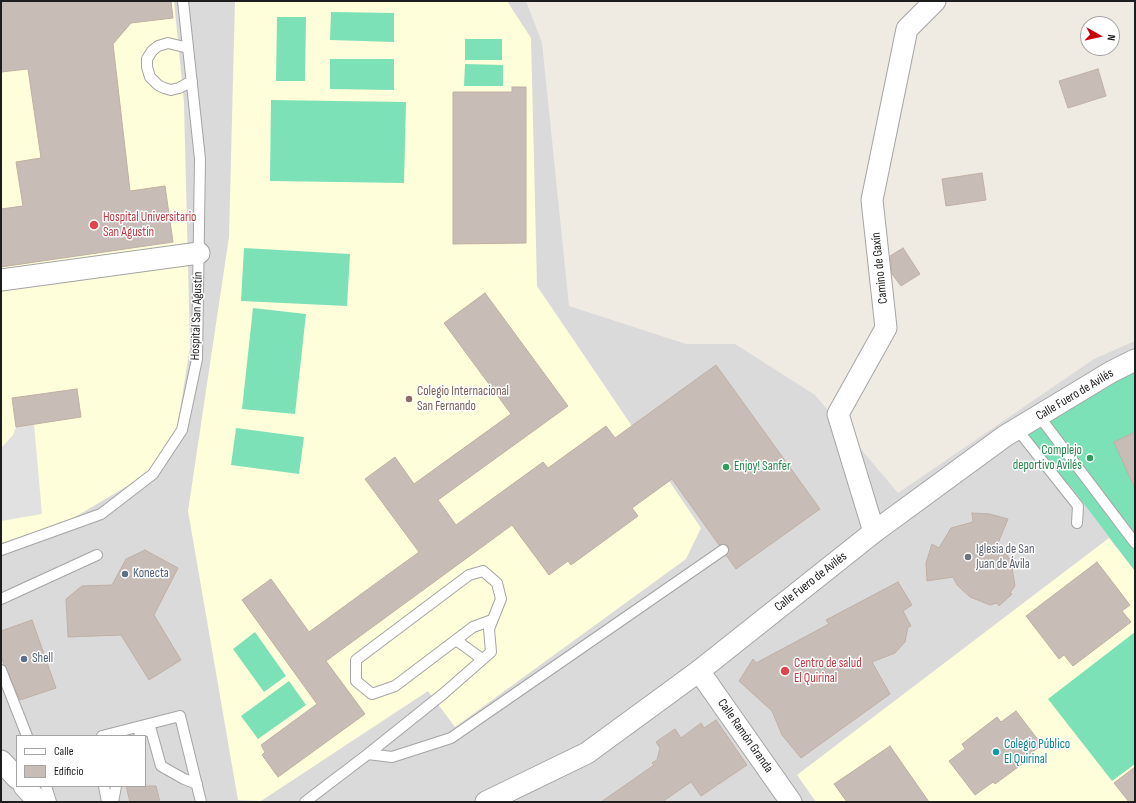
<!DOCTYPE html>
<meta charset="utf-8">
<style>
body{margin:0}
#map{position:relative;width:1136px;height:803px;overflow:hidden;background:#efeae2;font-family:"Sofia Sans Condensed",sans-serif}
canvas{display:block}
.frame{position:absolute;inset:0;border:2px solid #1d1d1d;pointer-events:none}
.legend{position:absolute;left:16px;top:735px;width:130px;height:52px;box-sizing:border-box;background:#fff;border:1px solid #a5a5a5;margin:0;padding:5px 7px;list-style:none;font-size:12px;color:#1d1d1d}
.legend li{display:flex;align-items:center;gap:8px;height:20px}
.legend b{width:20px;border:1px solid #a5a5a5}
.north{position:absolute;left:1080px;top:16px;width:40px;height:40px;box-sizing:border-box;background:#fff;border:1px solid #a5a5a5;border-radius:50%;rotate:98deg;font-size:11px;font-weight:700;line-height:16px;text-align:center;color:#1d1d1d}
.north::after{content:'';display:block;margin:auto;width:14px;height:18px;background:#ca0007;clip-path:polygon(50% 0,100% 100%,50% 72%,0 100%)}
</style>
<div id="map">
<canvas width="1136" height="803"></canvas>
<div class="frame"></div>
<ul class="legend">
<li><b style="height:5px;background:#fff"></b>Calle</li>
<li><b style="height:11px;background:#c7bcb6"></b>Edificio</li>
</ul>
<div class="north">N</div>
</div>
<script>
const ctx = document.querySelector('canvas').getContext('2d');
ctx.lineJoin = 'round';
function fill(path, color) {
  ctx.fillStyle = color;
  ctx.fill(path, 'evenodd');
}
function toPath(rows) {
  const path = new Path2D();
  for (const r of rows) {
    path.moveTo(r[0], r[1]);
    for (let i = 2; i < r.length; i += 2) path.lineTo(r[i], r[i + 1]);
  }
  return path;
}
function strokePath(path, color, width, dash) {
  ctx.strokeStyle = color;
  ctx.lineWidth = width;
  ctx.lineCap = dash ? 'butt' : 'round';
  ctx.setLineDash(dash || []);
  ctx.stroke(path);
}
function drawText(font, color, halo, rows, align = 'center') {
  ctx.font = font + ' "Sofia Sans Condensed",sans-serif';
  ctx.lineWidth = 3;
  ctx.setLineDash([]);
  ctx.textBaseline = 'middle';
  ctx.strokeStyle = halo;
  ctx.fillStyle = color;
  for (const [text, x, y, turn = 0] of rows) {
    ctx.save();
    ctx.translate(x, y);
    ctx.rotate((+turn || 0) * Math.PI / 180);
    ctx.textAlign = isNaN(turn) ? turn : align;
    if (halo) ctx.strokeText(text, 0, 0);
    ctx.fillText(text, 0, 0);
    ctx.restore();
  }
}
const residential = toPath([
 [1,1,526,1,542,43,569,306,686,344,735,344,815,395,898,493,1094,359,1135,341,1135,802,1,802],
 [17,736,145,736,145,786,17,786]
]);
const education = toPath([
 [1,1,174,1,184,103,190,347,177,429,149,473,70,520,1,543],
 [235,1,507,1,531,38,537,286,701,528,686,559,455,727,428,691,261,801,238,800,188,511,229,237],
 [1109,538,1135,571,1135,802,816,802,797,775]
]);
const pitch = toPath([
 [331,12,394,13,394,42,330,40],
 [277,17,306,17,305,81,276,81],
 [465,39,502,39,502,60,465,60],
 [330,59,394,59,394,90,330,89],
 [465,64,503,65,503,86,464,86],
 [271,100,406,102,404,183,270,181],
 [244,248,350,254,347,306,241,301],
 [253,308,306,314,295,414,242,409],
 [1135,360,1135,571,1072,488,1017,429],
 [236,428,304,437,299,474,231,465],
 [255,632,286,676,264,692,233,649],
 [1135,632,1135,764,1112,781,1048,699],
 [289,681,306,705,258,739,241,716]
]);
const parking = toPath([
 [34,424,42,514,1,521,1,448,13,435,16,427]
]);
const building = toPath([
 [1,1,171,1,173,18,131,23,113,44,130,191,165,186,173,242,1,267,1,209,23,206,16,162,41,158,28,69,1,72,1,1],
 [1098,69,1106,96,1068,108,1059,81,1098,69],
 [512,87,526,87,526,243,453,244,453,92,512,92,512,87],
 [982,173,986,200,946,206,942,179,982,173],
 [903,248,920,274,901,286,892,274,890,256,903,248],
 [485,293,568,406,438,500,456,525,543,462,548,468,606,426,615,438,716,365,820,509,736,569,726,555,729,550,728,546,723,544,719,545,672,479,632,508,638,516,571,565,568,561,549,575,512,525,326,661,365,714,278,777,262,755,265,752,261,745,317,704,242,600,271,579,309,632,419,552,365,479,395,457,414,484,511,414,444,323,485,293],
 [77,389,81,417,16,427,12,398,77,389],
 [1135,432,1135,489,1114,442,1135,432],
 [972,513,990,514,1008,519,998,543,1011,561,1015,586,1010,593,1012,594,999,606,997,603,990,605,970,597,957,585,953,577,927,581,926,563,932,544,939,548,951,528,973,522,972,513],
 [145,550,178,568,154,615,181,660,149,680,121,635,68,637,66,599,82,586,112,585,126,559,145,550],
 [1097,562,1130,605,1122,611,1131,622,1073,666,1064,655,1059,659,1026,616,1097,562],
 [898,582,912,605,903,611,911,626,908,627,905,642,895,653,872,662,890,694,801,758,782,735,772,711,739,681,753,659,756,663,829,624,826,620,898,582],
 [32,620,56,688,20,700,1,657,1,631,32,620],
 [1016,711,1042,745,1027,756,1029,759,995,784,993,782,975,795,949,761,965,749,962,744,997,717,1001,722,1016,711],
 [716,720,747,765,701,796,691,782,662,802,601,802,654,765,652,763,657,760,660,748,656,742,675,729,681,738,701,723,704,728,716,720],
 [890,746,929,802,847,802,834,784,890,746],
 [1135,767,1135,802,1129,802,1114,783,1135,767],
 [126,786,156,786,160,802,130,802,126,786]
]);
const lane = toPath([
 [188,48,168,43,158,46,152,51,147,59,147,67,150,77,158,85,164,88,171,90,179,88,192,81],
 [1039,416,1135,543],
 [1017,429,1078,506,1077,523],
 [1,550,101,514,153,474,182,430,197,359,200,159,183,1],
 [1,599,97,555],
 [456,640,482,659],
 [1,670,27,736],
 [139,732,151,730,161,766,184,779,197,784],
 [102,736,180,716,201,802],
 [368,754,392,757,451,738,723,550],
 [46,786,51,802],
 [104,786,107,802],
 [113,802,116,786],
 [305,802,368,754,443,694,491,652,489,629,501,599,497,583,483,571,469,575,356,660,356,681,372,694,395,686,473,627,492,620]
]);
const street = toPath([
 [1,280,199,253],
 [874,532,838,414,886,328,872,200,907,29,935,1],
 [699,671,791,802],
 [1,761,17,778],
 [24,786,39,802],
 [486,802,587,753,699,671,874,532,1005,436,1111,372,1135,360]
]);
const markers = [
 [94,225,5,"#e0444e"],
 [409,399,4,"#8d6e63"],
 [1090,458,4,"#2e9e5b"],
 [726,467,4,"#2e9e5b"],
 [968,557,4,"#6b7280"],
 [125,574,4,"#5c6f8a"],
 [24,659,4,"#5c6f8a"],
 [785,671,5,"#e0444e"],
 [996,752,4,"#0f9aa8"]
];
const healthNames = [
 ["Hospital Universitario",103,218],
 ["San Agustín",103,233],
 ["Centro de salud",794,664],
 ["El Quirinal",794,679]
];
const streetNames = [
 ["Camino de Gaxín",880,268,-96],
 ["Hospital San Agustín",197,316,-88],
 ["Calle Fuero de Avilés",1075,395,-31],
 ["Calle Fuero de Avilés",811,582,-38],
 ["Calle Ramón Granda",745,736,55]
];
const educationNames = [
 ["Colegio Internacional",417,392],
 ["San Fernando",417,407]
];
const leisureNames = [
 ["Complejo",1082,451],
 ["deportivo Avilés",1082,466],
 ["Enjoy! Sanfer",734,467,"left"]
];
const worshipNames = [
 ["Iglesia de San",976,550],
 ["Juan de Ávila",976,565]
];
const serviceNames = [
 ["Konecta",133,574],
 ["Shell",32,659]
];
const cultureNames = [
 ["Colegio Público",1004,745],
 ["El Quirinal",1004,760]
];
fill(residential, '#dbdada');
fill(education, '#fffedb');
fill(pitch, '#7de1b7');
fill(parking, '#e1e1e1');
fill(building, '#c7bcb6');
strokePath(building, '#c1b0a4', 1);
strokePath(lane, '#a4a4a4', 12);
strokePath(street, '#a4a4a4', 23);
strokePath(lane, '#fff', 10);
strokePath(street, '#fff', 21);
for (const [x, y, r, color] of markers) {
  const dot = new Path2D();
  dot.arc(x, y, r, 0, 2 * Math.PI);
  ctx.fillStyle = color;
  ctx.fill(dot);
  strokePath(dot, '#fff', 1.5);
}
drawText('13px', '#be3a42', '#fff', healthNames, 'left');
drawText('13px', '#1d1d1d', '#fff', streetNames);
drawText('13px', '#785e54', '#fff', educationNames, 'left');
drawText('13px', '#27864d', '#fff', leisureNames, 'right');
drawText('13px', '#5b616d', '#fff', worshipNames, 'left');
drawText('13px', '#4e5e75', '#fff', serviceNames, 'left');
drawText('13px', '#0d838f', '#fff', cultureNames, 'left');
</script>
